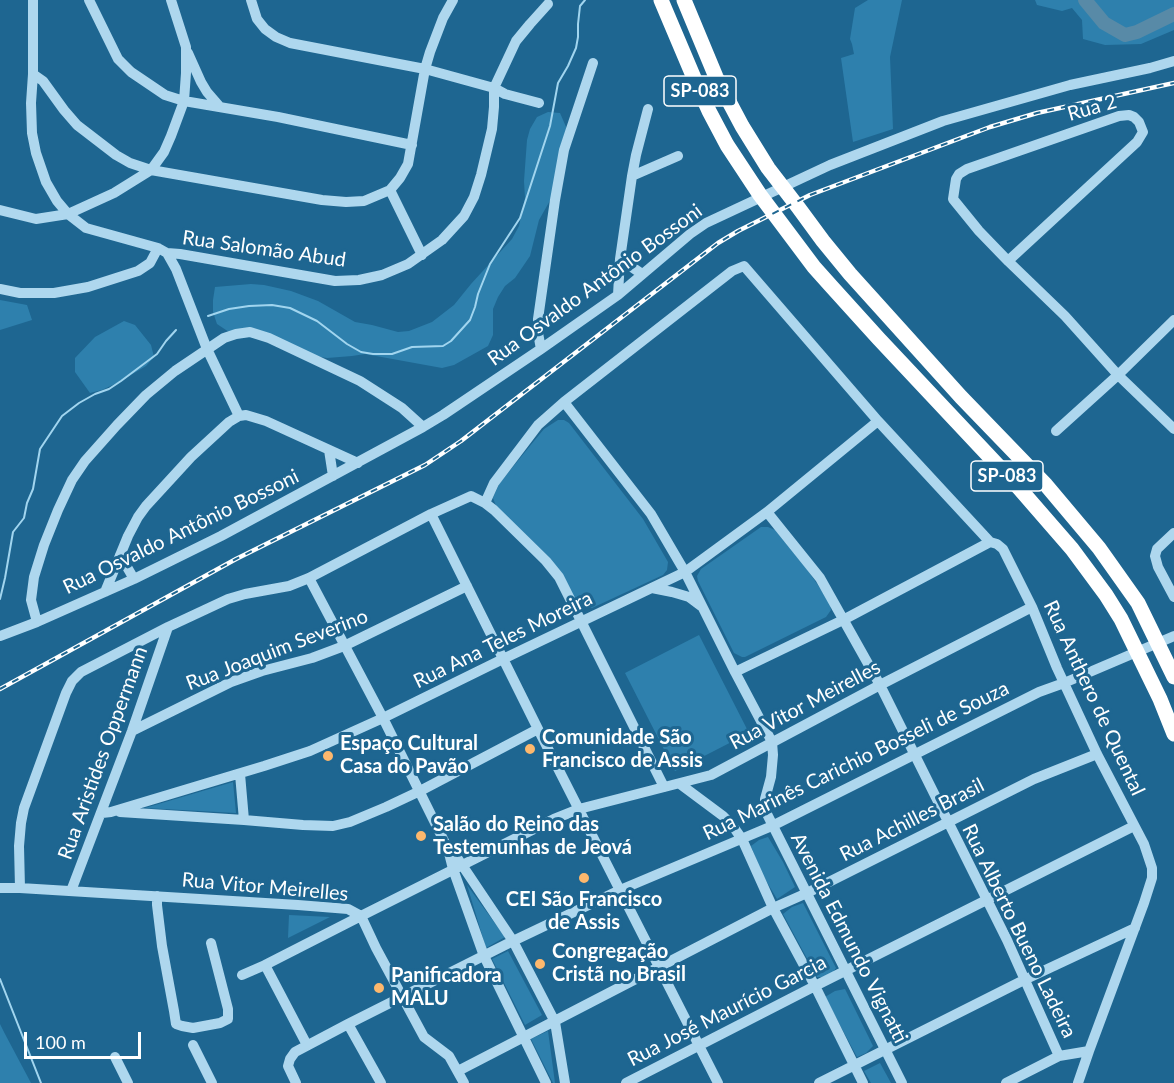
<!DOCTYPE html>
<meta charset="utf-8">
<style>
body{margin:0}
#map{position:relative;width:1174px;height:1083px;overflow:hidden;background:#1e6691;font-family:Lato,sans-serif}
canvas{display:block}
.scale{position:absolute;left:24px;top:1032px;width:117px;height:27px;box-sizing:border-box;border:3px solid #fff;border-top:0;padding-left:8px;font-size:18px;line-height:21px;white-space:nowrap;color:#fff;-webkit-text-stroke:4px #1e6691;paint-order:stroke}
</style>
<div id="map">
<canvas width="1174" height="1083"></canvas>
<div class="scale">100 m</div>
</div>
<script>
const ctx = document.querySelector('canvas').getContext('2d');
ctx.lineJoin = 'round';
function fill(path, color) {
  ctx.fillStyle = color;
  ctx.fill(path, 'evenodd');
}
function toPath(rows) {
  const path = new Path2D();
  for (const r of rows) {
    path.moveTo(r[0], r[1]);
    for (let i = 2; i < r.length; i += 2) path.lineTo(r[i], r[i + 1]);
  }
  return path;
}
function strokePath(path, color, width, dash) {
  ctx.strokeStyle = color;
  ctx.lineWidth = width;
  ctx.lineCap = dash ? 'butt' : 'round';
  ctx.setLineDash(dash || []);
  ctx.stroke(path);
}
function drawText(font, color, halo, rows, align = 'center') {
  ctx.font = font + ' Lato,sans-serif';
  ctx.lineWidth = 6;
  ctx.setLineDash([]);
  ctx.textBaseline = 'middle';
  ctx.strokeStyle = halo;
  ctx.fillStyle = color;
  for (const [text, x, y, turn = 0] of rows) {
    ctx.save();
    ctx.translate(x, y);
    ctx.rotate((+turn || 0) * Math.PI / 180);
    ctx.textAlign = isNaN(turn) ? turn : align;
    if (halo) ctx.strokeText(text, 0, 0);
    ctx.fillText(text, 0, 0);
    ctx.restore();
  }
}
const green = toPath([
 [868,0,902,0,890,57,893,129,853,142,841,58,854,54,852,44,850,39,855,8],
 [1035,0,1174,0,1174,30,1141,44,1105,45,1083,39,1082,20,1072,8,1062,11,1037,5],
 [548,112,560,113,570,136,552,197,539,220,530,256,515,278,505,286,498,297,493,309,493,335,488,346,454,365,442,368,365,354,352,356,327,358,314,356,289,347,229,332,217,324,213,312,213,300,215,287,251,284,264,285,291,291,318,301,355,322,372,325,398,332,409,331,432,322,454,305,471,284,512,239,519,226,525,198,524,181,527,140,530,129,537,117],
 [0,300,27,305,32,320,0,330],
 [124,321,135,325,151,345,154,357,146,366,119,382,102,390,90,393,75,372,75,358,95,337],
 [558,420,564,420,569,423,643,519,668,562,667,570,663,575,592,608,585,608,579,605,496,506,493,498,499,484,534,441,544,429],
 [761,527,768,527,775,530,806,568,829,601,831,610,826,617,745,657,742,657,734,653,698,581,697,576,701,569],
 [699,635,749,733,675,771,625,673],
 [233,782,236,813,145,808],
 [768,837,783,862,795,887,777,899,762,874,751,846,759,840],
 [467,885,505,937,486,948],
 [803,903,836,968,833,972,822,977,817,977,783,914,792,907],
 [289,915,330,917,288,938],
 [508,951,542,1015,525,1025,492,959],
 [845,989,873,1046,866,1053,857,1057,825,997,835,991],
 [0,1024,5,1034,31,1083,0,1083],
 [548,1031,555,1083,553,1083,531,1039],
 [880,1063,891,1083,871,1083,864,1071]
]);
const stream = toPath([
 [208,316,229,309,249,306,272,305,290,308,317,321,347,344,361,352,373,354,392,354,412,347,443,346,451,341,470,320,475,307,478,294,490,264,520,218,550,126,558,83,568,66,576,48,578,37,578,24,580,6,585,0],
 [0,599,5,578,13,532,24,518,27,503,33,489,40,449,62,416,79,403,95,394,109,389,121,381,157,354,166,341,176,330],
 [0,979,41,1083]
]);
const river = toPath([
 [1085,0,1104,23,1125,35,1137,32,1174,14]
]);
const minor = toPath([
 [33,0,33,74,31,103,32,133,36,153,46,182,57,201,68,214,86,228,158,248,167,253,180,254,335,281,359,280,382,275,408,264,442,240,464,216,474,197,481,175,492,129,494,107,494,88,516,41,530,24,548,4],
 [89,0,118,59,131,72,165,95,184,101,278,117,412,145],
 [251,0,257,19,265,29,276,37,290,43,425,69,494,88,505,94,539,103],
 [188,53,201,82,207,92,220,107],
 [33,74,43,81,64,110,77,125,116,155,130,163,151,170,322,200,346,202,364,201,390,190,400,178,408,164,425,69,430,52,443,18,453,0],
 [632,176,678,156],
 [390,190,422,255],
 [0,210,36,219,68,214,114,193,151,170,164,152,171,136,184,101,186,73,186,47,171,0],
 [167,253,176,269,207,349,239,416],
 [620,259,642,274],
 [1008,261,1137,142,1143,132,1139,122,1134,117,1129,115,1119,116,967,169,959,174,956,179,953,199,979,231,1008,261,1065,316,1118,375,1174,429],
 [0,289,20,293,54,293,88,287,138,271,150,263,158,248],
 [618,295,620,259,632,176,636,155,648,109],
 [541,349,538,333,538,319,555,200,564,150,593,63],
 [564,402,651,514,685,572,735,672,772,742,773,755,771,777,765,799,766,812,902,1083],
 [1056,431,1118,375,1174,320],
 [329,450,333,476],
 [485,503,494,483,538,425,564,402,732,271,744,266,878,421,990,542],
 [767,512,820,578,880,685,1007,940,1059,1056],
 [431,514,538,729,718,1083],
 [1174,533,1157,549,1155,556,1158,567,1174,597],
 [990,542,997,544,1003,549,1032,607,1057,668,1097,754,1144,844,1152,868,1152,878,1144,903,1089,1051,1078,1083],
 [120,555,134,579],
 [309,578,383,718,448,849,453,869,484,956,546,1083],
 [652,588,672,592,689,597,701,606],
 [105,592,128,536,138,517,146,506,191,457,229,422,239,416,246,415,266,421,358,463],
 [37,622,31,600,34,577,44,545,58,510,72,480,85,461,117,425,146,395,175,371,224,338,236,334,250,332,269,338,360,381,402,408,423,427],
 [0,636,37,622,134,579,221,536,423,427,443,415,541,349,618,295,690,234,706,223,830,165,943,121,1070,85,1150,68,1174,61],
 [735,672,843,620,990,542],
 [132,731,231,682,262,671,312,658,344,646,467,586],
 [240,774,244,820],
 [680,784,723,816,732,825,742,839,773,908,815,986,863,1083],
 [120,812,244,820,303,825,333,826,350,822,386,807,420,791,538,729],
 [102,813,111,812,264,766,310,751,383,718,503,659,685,572,767,512,878,421],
 [458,859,513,941,555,1022,565,1083],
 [0,888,20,888,298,905,348,909,361,916],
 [20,888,19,846,21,823,24,808,66,693,72,681,81,672,168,627,228,599,245,594,289,586,309,578,431,514,471,496,485,503,494,510,546,561,559,577,664,787],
 [71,891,132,731,168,627],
 [157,896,157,905,162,946,174,1011,176,1024,182,1026,193,1028,220,1023,228,1019,228,1009,211,943],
 [361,916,376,948,424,1037,449,1056,464,1083],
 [265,965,307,1045],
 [242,975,265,965,361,916,554,819,579,809,711,775,880,685,1032,607],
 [348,1024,381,1083],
 [193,1045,212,1083],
 [115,1057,128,1083],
 [458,1071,773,908,807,893,1034,779,1097,754],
 [296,1083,288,1066,290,1059,295,1052,348,1024,513,941,620,890,772,826,1039,692,1064,683,1174,636],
 [626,1083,815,986,1134,826],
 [819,1083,1024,980,1135,928],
 [1006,1083,1059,1056,1089,1051]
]);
const highway = toPath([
 [661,0,694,78,709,111,727,145,760,195,814,267,831,286,879,339,1019,488,1072,549,1106,595,1121,619,1160,699,1174,734],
 [684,0,716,77,742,126,768,168,798,207,823,241,850,274,961,397,1046,485,1099,548,1138,603,1174,677]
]);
const rail = toPath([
 [0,689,236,559,425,465,461,441,718,243,738,231,810,195,990,127,1037,113,1174,83]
]);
const markers = [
 [530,749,6,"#fdb86d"],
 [328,756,6,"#fdb86d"],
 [421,836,6,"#fdb86d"],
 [584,878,6,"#fdb86d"],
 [540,964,6,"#fdb86d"],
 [379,988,6,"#fdb86d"]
];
const shields = [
 [700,91,72],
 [1007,476,72]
];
const shieldNames = [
 ["SP-083",700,91],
 ["SP-083",1007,476]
];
const streetNames = [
 ["Rua 2",1092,108,-16],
 ["Rua Salomão Abud",264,249,8],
 ["Rua Osvaldo Antônio Bossoni",595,285,-36],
 ["Rua Osvaldo Antônio Bossoni",181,532,-26],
 ["Rua Ana Teles Moreira",503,640,-26],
 ["Rua Joaquim Severino",277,650,-21],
 ["Rua Anthero de Quental",1094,698,65],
 ["Rua Vitor Meirelles",805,705,-28],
 ["Rua Aristides Oppermann",103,753,-70],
 ["Rua Marinês Carichio Bosseli de Souza",856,761,-26],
 ["Rua Achilles Brasil",912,820,-27],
 ["Rua Vitor Meirelles",265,887,5],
 ["Rua Alberto Bueno Ladeira",1019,931,64],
 ["Avenida Edmundo Vignatti",849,938,63],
 ["Rua José Maurício Garcia",727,1011,-27]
];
const poiNames = [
 ["Comunidade São",542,738],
 ["Francisco de Assis",542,761],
 ["Espaço Cultural",340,744],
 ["Casa do Pavão",340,767],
 ["Salão do Reino das",433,825],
 ["Testemunhas de Jeová",433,848],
 ["CEI São Francisco",584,900,"center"],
 ["de Assis",584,923,"center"],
 ["Congregação",552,952],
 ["Cristã no Brasil",552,975],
 ["Panificadora",391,976],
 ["MALU",391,999]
];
fill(green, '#2e80ad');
strokePath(stream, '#a1d5ef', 2);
strokePath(river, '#588aa7', 14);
strokePath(minor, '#aed7ee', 10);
strokePath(highway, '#fff', 15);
strokePath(rail, '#fff', 4.5);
strokePath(rail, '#1e6691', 2, [7]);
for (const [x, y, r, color] of markers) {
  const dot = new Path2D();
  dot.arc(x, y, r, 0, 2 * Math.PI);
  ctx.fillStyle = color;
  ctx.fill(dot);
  strokePath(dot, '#1e6691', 2);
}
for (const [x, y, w] of shields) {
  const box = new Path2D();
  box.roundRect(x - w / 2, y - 15, w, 30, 4.5);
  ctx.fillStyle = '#1e6691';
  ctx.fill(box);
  strokePath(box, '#fff', 1.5);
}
drawText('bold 18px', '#fff', null, shieldNames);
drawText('20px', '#fff', '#1e6691', streetNames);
drawText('bold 20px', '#fff', '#1e6691', poiNames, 'left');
</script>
